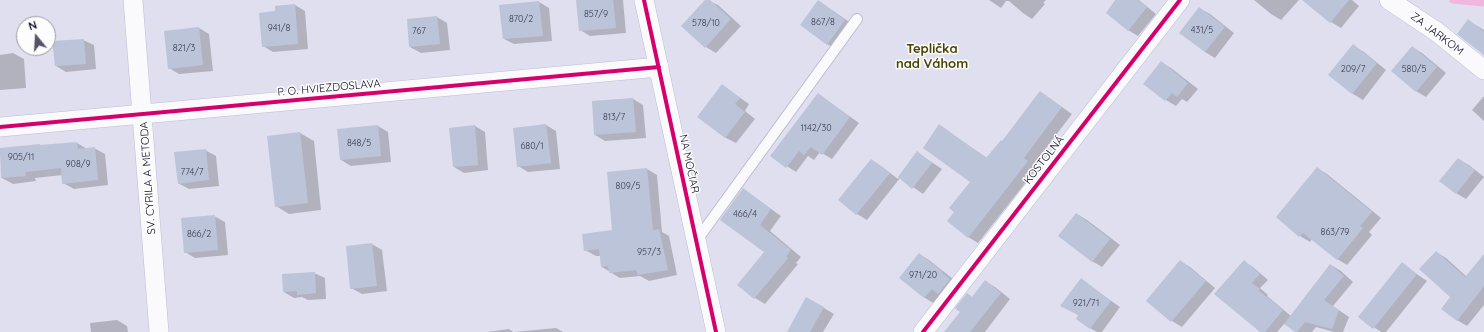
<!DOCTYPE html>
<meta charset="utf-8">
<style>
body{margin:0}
#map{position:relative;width:1484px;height:332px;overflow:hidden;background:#dfdfef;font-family:Quicksand,sans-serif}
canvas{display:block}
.north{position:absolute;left:16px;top:16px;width:40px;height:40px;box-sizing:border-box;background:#fdfdfd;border:1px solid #9c9ba5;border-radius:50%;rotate:342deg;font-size:11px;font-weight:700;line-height:16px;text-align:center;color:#0a0820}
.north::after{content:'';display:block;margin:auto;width:14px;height:18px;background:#555368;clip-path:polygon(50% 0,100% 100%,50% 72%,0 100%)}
</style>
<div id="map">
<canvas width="1484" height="332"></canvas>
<div class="north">N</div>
</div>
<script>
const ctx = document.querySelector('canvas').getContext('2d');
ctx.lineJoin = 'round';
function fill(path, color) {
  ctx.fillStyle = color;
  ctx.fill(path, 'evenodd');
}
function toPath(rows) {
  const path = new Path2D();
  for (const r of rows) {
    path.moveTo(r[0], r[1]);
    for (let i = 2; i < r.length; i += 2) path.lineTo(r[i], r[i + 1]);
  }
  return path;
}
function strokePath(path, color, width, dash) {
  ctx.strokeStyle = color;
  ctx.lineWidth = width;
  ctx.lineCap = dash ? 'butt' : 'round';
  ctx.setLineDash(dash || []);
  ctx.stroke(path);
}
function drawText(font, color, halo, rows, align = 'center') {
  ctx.font = font + ' Quicksand,sans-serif';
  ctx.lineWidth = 3;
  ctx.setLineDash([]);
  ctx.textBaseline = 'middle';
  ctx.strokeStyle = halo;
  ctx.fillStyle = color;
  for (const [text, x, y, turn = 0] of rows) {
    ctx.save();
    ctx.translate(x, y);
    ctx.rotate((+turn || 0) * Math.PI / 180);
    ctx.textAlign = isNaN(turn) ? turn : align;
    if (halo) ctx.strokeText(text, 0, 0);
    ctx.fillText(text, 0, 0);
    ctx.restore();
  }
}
const shadow = toPath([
 [577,0,623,0,626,33,590,36,580,30],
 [707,0,718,5,741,26,716,53,706,47],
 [989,0,1046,0,1043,3,1045,4,1032,19,1023,13,1009,1,1006,1,1001,8],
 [1117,0,1139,0,1156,14,1138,36,1128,30],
 [1254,0,1299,0,1281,20,1271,14],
 [1316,0,1352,0,1359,6,1341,28,1331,22,1311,6],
 [819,1,855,26,837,50,827,44],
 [539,2,549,8,552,41,514,44,504,39],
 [295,5,305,11,308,49,273,52,263,46],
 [1199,8,1210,14,1234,33,1215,58,1205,52],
 [437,17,447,23,450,50,421,53,410,47],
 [1469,21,1484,30,1484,54],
 [199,28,209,34,213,71,179,74,169,68,165,32],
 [83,40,94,45,96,69,66,72,56,66],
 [1353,46,1364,52,1386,70,1363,100,1353,94,1330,75],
 [1412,47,1422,53,1446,73,1426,97,1416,91],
 [13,53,24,59,26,88,0,90,0,55],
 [1161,62,1171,68,1198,89,1187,102,1182,99,1176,106,1166,100],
 [722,85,749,104,745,111,755,119,736,143,726,138,699,117],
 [1040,92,1072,114,1033,165,1037,168,978,243,968,237,956,212,971,182,940,126,987,158,1002,142],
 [818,94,859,123,832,159,820,152,814,160,808,156,796,172,771,156],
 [1484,96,1484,121,1472,110],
 [633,99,643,105,646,138,605,141,595,135,593,102],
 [546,125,556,131,560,169,528,172,518,166],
 [378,126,388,132,391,162,351,166,341,160],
 [475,126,485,132,488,170,464,173,454,167],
 [300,133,314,141,321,210,289,214,276,206],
 [77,143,87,149,94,148,105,154,108,185,74,189,63,183,63,175,35,178,36,181,13,184,2,178,0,149,40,145,42,146],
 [205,150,216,156,219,186,189,189,178,183],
 [918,153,942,169,923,194,900,178,867,220,857,214,839,200,871,160,881,166,898,179],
 [1458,159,1469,165,1484,177,1466,199,1456,193],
 [1317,168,1327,174,1381,218,1369,232,1372,235,1347,265,1337,259,1312,239,1310,242,1300,236],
 [647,169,657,175,662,232,669,236,677,275,649,281,640,276,620,278,602,267,601,256,596,256,585,250,613,231],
 [743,189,781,216,770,231,801,257,796,263,798,264,765,304,755,298,738,285,765,252],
 [1077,214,1087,220,1120,245,1102,267,1092,261],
 [214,216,225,222,228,255,195,258,185,252],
 [372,244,382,250,387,291,362,294,351,288],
 [1436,252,1446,258,1467,277,1484,255,1484,305,1467,326,1457,320,1452,296],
 [919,254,929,260,953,279,935,304,925,298,900,278],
 [1180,261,1190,267,1215,288,1182,327,1172,321,1147,300],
 [1244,262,1253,267,1268,280,1260,288,1268,295,1267,296,1291,316,1331,265,1341,271,1353,282,1333,306,1349,317,1343,332,1334,332,1316,327,1312,332,1297,332,1285,323,1277,332,1262,332],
 [1402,264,1427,281,1386,332,1381,332,1359,317],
 [314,273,325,278,326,299,308,300,302,297,294,298,284,292],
 [1081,280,1120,307,1102,332,1097,332,1090,328,1079,315],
 [985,281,995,287,1010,299,985,332,946,332],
 [807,298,834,314,823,332,788,332],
 [117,320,127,326,128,332,91,332,90,323],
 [556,328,563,332,514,332],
 [509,329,513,332,487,332]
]);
const stream = toPath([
 [1453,0,1484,3]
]);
const building = toPath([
 [576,0,613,0,616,28,579,31],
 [705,0,710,0,731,19,705,48,681,26],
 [818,0,845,20,827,45,800,25],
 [1115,0,1138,0,1147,7,1128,31,1106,13],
 [1302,0,1349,0,1330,23],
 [539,1,543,36,503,39,499,5],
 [295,4,298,44,262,47,259,13,275,11,275,6],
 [1199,7,1225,27,1205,52,1179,33],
 [437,16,440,44,409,47,407,19],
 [1468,19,1484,32,1484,55,1457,34],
 [199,27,203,65,168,69,164,31],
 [84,39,86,64,55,66,52,41],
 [1353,44,1377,63,1352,94,1328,75],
 [1412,46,1437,67,1416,92,1391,71],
 [1161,61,1188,83,1177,97,1172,93,1165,101,1143,84],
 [722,84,740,98,735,104,745,112,725,138,697,117],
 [1040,91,1062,107,1024,158,1028,161,968,238,947,221,954,212,949,208,970,182,923,148,939,124,986,158,1001,140,1002,141],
 [818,93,850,117,822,155,811,147,804,155,799,151,786,168,770,156],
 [633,98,636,132,594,135,592,101],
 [546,124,551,163,517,167,513,128],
 [378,125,381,156,340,160,337,129],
 [475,125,478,165,453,167,449,128],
 [300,132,308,203,275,207,267,136],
 [77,142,78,149,95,147,98,180,62,184,61,168,25,172,26,176,1,178,0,148,40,144,40,145],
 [206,149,209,180,178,184,174,152],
 [917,151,932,163,912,189,898,177],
 [1458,158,1475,170,1456,194,1439,181],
 [871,159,890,173,856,215,838,200],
 [1317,167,1372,212,1360,226,1363,228,1337,260,1303,233,1299,237,1276,217],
 [647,168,653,230,659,229,668,270,638,275,636,270,609,273,608,266,601,267,599,249,584,251,582,234,612,230,607,172],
 [743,188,771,209,760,225,791,250,786,256,788,258,754,299,737,285,764,252,720,220],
 [1076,213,1110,239,1092,262,1058,236],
 [215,215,218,250,184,253,181,218],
 [372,243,377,286,350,289,346,246],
 [1436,251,1465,277,1484,254,1484,286,1457,321,1441,309,1450,297,1419,269],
 [919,253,943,272,942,273,950,279,938,294,932,289,924,298,899,278],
 [1180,260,1206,281,1171,322,1146,301],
 [1244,260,1260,274,1252,283,1260,289,1259,291,1283,310,1265,332,1260,332,1214,294],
 [1402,262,1417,274,1373,329,1358,317],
 [1330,264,1344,276,1324,300,1339,310,1332,329,1305,322,1297,332,1295,332,1284,324],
 [315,272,316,293,297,295,297,291,283,292,282,274],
 [1081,278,1111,301,1090,329,1076,319,1078,315,1060,306],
 [985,280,1001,293,970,332,944,332,960,312,955,308,967,293,972,297],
 [806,297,824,307,810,332,787,332]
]);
const lane = toPath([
 [697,240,857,19]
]);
const street = toPath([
 [133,0,159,332],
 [644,0,716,332],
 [1389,0,1437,32,1484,70],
 [0,127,659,67],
 [923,332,1180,0]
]);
const cycleway = toPath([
 [644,0,716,332],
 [0,127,659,67],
 [923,332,1180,0]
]);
const numberNames = [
 ["857/9",596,14],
 ["870/2",521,19],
 ["867/8",823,22],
 ["578/10",706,23],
 ["941/8",279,28],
 ["431/5",1202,30],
 ["767",419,31],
 ["821/3",184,48],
 ["209/7",1353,69],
 ["580/5",1414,69],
 ["813/7",614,117],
 ["1142/30",816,128],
 ["848/5",359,143],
 ["680/1",532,146],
 ["905/11",21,157],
 ["908/9",78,164],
 ["774/7",192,172],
 ["809/5",628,186],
 ["466/4",745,214],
 ["863/79",1335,232],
 ["866/2",199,234],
 ["957/3",649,252],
 ["971/20",923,275],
 ["921/71",1086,303]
];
const streetNames = [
 ["ZA JARKOM",1437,34,37],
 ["P. O. HVIEZDOSLAVA",329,88,-5],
 ["KOSTOLNÁ",1044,160,-52],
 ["NA MOČIAR",689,164,78],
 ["SV. CYRILA A METODA",148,178,-94]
];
const quarterNames = [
 ["Teplička",932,49],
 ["nad Váhom",932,64]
];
fill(shadow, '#0003');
strokePath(stream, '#f1b6de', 7);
fill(building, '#bcc4d9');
strokePath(lane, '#bdbcd2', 12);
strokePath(street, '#bdbcd2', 20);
strokePath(lane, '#fafafd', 10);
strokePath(street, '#fafafd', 19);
strokePath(cycleway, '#d6006c', 4);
drawText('9px', '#36374e', null, numberNames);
drawText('11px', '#0a0820', '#fdfdfd', streetNames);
drawText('bold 13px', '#484200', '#fdfdfd', quarterNames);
</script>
